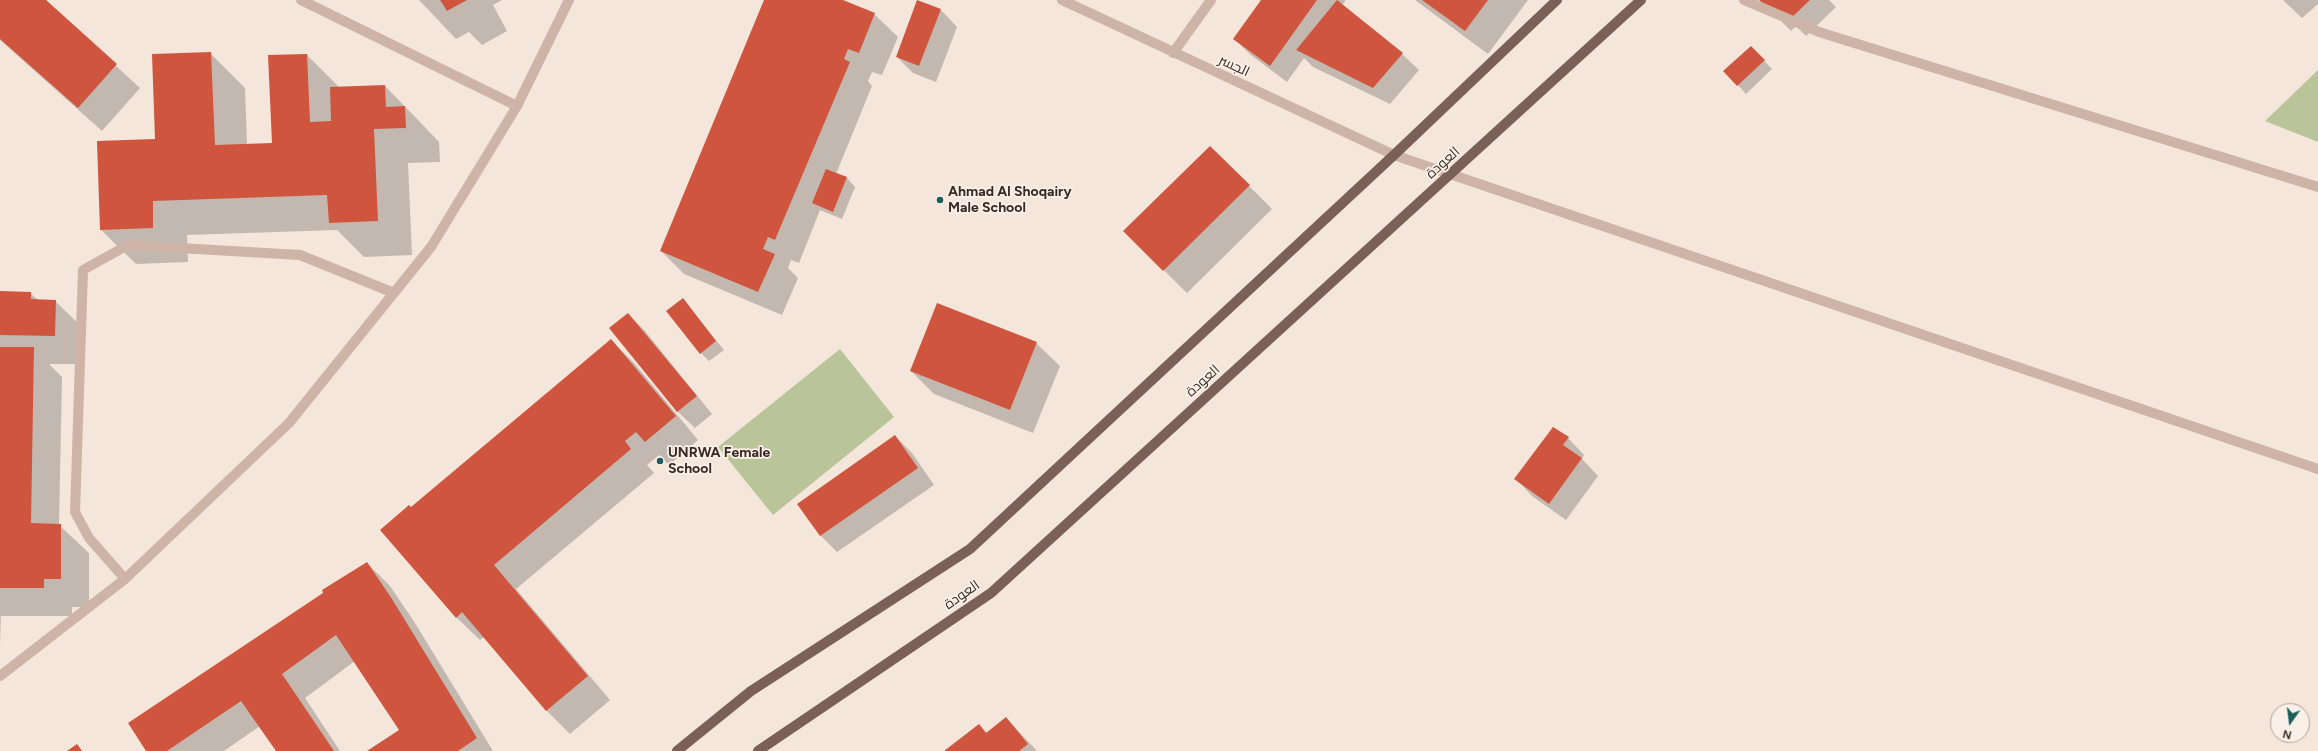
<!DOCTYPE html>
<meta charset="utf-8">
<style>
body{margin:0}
#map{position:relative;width:2318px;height:751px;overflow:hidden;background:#f4e6db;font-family:Figtree,sans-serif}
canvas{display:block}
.north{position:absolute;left:2270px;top:703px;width:40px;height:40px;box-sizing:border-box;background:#fbf0e7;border:1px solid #ada19a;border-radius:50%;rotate:194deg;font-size:11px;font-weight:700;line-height:16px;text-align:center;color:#382b27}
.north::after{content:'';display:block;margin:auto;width:14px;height:18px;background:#1a5d5c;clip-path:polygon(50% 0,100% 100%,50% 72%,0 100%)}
</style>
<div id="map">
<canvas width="2318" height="751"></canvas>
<div class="north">N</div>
</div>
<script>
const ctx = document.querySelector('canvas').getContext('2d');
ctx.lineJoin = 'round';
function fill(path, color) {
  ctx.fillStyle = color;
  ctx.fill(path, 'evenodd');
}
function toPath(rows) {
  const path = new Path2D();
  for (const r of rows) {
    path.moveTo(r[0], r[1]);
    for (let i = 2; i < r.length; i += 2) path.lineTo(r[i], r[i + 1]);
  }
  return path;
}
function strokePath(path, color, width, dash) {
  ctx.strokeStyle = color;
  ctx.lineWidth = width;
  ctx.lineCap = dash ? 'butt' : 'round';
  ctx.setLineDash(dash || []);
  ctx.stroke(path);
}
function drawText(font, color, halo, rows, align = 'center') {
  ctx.font = font + ' Figtree,Cairo,sans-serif';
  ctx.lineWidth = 3.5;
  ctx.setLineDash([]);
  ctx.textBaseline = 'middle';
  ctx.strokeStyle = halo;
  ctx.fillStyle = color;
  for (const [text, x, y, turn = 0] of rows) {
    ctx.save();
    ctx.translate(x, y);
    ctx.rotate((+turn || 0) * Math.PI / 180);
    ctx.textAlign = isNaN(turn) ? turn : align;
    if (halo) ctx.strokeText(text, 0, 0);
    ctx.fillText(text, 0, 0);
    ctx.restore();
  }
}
const green = toPath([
 [2318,70,2318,142,2265,121],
 [840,349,894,417,773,515,718,447]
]);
const shadow = toPath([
 [0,0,44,0,140,88,102,131,0,40],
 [419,0,502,0,493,5,507,31,482,45,469,32,456,39],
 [765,0,840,0,874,14,898,37,882,75,872,72,868,81,872,86,836,174,847,178,855,187,842,219,820,210,799,263,791,260,788,268,798,278,782,315,684,274,661,251],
 [1262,0,1346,0,1342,5,1402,54,1419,70,1390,104,1313,67,1304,58,1287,82,1251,55,1234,39],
 [1415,0,1528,0,1488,54],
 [1760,0,1829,0,1836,7,1806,36,1796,26,1791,31],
 [2283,0,2318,0,2318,4,2302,18],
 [941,10,957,27,936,82,913,73,897,57],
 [1751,47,1772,69,1746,94,1725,71],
 [210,53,245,88,247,145,273,144,307,55,340,88,385,86,419,121,439,142,440,162,408,163,412,255,364,257,337,230,187,235,188,262,136,264,101,230],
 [1210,147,1272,209,1187,293,1124,231],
 [0,292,30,293,38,300,55,301,84,329,83,364,49,364,62,377,59,525,89,553,89,607,72,607,72,616,1,616,0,645],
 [683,300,724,350,709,361,701,353],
 [628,314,645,331,712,414,695,428,678,412,610,329],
 [611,340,634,363,698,440,669,465,659,455,647,465,654,473,516,589,610,700,570,734,547,711,484,637,480,640,456,617,411,508],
 [1036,343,1060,366,1033,433,934,394,911,371],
 [895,436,912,453,934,485,837,552,821,536,798,504],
 [1568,438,1584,455,1582,459,1598,476,1566,520,1532,496,1516,479],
 [367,563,390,586,415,623,493,751,369,751,401,730,355,661,305,698,340,751,277,751,260,726,224,751,147,751,324,593],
 [1006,718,1037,751,946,751,979,725,987,733]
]);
const building = toPath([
 [0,0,46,0,117,64,78,108,0,39],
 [440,0,467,0,447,11],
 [764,0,843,0,875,13,859,53,848,49,844,59,850,62,775,240,768,237,763,249,775,254,758,292,660,251],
 [917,0,941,9,919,66,896,57],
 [1261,0,1317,0,1270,66,1233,39],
 [1337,0,1403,53,1373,88,1296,50],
 [1422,0,1488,0,1465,31],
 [1759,0,1810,0,1789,20,1774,15],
 [1751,46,1765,60,1737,86,1723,71],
 [211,52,215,145,272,143,268,55,307,54,310,122,331,121,330,87,385,85,386,107,405,106,406,128,374,129,378,221,329,223,327,195,153,201,153,228,100,230,97,141,155,139,152,54],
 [1210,146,1250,185,1163,271,1123,231],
 [826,169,847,177,833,212,812,203],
 [0,291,31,292,31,299,56,300,55,336,0,335],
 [683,298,716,341,700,354,666,311],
 [937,303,1037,342,1010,410,910,371],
 [628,313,697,396,677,412,609,328],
 [611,339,676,416,645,442,636,432,625,441,631,449,494,565,588,676,546,711,462,612,456,618,380,530,409,505,411,507],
 [0,347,34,347,31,523,61,524,61,579,44,579,44,588,0,588],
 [1553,427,1569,437,1563,445,1582,458,1549,504,1514,479],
 [895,435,918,468,820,536,797,504],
 [367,562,392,599,477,738,458,751,367,751,399,730,336,635,282,674,334,751,276,751,241,701,167,751,146,751,128,723,323,593,322,590],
 [1006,717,1028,744,1019,751,944,751,979,724,986,733],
 [77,744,82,751,67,751]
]);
const minor = toPath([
 [301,0,517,106],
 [1062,0,1394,155,2318,469],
 [1744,0,1819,32,2318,187],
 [1173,53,1211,0],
 [125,579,89,538,75,512,83,270,128,245,300,255,394,293],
 [0,676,125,579,289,423,431,247,517,106,569,0]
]);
const major = toPath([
 [677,751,751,691,970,549,1394,155,1557,0],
 [758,751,991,593,1641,0]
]);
const markers = [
 [940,200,4,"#1a5d5c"],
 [660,461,4,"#1a5d5c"]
];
const streetNames = [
 ["الجسر",1234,66,25],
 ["العودة",1443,163,-42],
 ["العودة",1203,381,-42],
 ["العودة",962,595,-35]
];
const poiNames = [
 ["Ahmad Al Shoqairy",948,192],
 ["Male School",948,208],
 ["UNRWA Female",668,453],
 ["School",668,469]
];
fill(green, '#b9c499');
fill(shadow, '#0003');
fill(building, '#cf553e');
strokePath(minor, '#cdb4a6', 10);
strokePath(major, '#7b6057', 10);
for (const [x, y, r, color] of markers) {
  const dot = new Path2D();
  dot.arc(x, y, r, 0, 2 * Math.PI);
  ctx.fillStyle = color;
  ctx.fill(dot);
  strokePath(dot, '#fbf0e7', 1.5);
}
drawText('14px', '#382b27', '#fbf0e7', streetNames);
drawText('bold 14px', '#382b27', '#fbf0e7', poiNames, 'left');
</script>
